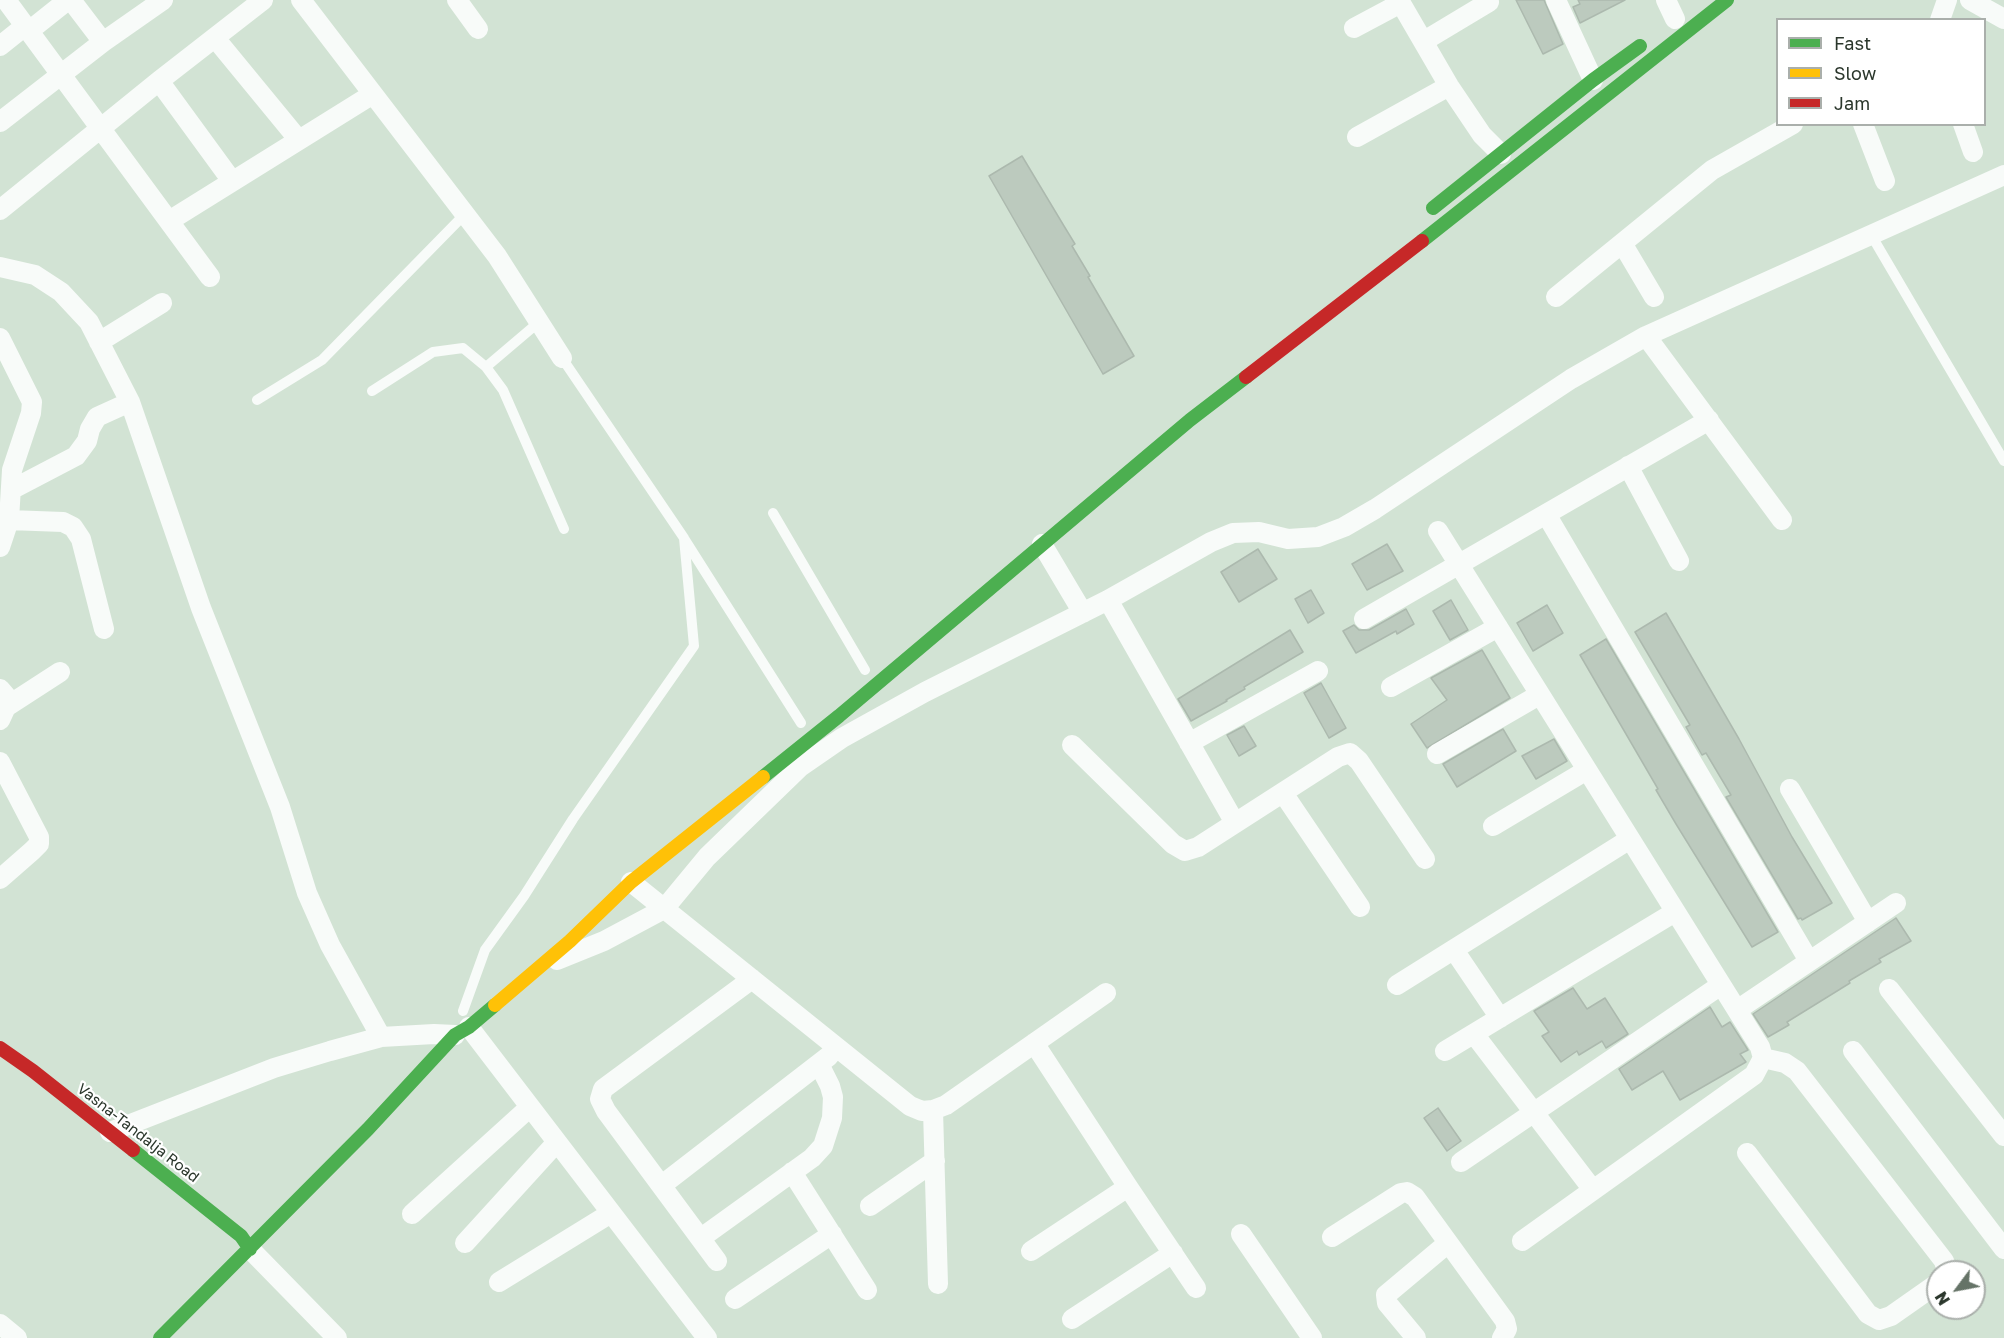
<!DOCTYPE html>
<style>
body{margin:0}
#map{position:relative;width:2004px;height:1338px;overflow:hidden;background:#d2e3d4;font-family:"Golos Text",sans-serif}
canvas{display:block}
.legend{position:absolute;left:1776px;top:18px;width:210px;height:108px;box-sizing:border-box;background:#fff;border:2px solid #aaafab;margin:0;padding:8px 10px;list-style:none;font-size:18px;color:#2b372c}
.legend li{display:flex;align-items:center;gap:12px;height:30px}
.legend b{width:30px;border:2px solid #aaafab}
.north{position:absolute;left:1926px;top:1260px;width:60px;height:60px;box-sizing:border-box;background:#fff;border:2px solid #aaafab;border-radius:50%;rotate:238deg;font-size:16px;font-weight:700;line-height:24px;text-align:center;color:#2b372c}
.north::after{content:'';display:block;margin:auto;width:21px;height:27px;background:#657367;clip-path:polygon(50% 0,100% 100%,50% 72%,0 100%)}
</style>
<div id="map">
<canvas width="2004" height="1338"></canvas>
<ul class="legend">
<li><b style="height:8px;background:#4caf50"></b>Fast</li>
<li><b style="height:8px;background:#ffc107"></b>Slow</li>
<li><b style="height:8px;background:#c62828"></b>Jam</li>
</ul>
<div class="north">N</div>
</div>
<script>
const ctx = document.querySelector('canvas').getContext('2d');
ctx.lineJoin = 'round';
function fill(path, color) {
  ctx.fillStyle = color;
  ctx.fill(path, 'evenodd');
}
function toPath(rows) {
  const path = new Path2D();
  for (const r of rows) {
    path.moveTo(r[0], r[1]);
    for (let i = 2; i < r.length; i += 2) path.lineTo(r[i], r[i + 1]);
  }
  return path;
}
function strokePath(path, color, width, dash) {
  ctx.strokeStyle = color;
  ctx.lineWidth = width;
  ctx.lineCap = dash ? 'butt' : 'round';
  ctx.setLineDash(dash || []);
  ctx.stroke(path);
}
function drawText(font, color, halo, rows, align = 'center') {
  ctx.font = font + ' "Golos Text",sans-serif';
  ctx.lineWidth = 4.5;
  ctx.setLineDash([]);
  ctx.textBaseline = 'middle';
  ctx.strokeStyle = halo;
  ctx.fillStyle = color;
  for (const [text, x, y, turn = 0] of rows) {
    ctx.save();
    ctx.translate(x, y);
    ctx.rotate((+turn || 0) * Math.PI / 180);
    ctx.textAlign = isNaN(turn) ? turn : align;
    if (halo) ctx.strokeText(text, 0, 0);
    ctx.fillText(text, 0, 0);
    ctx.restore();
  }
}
const building = toPath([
 [1516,0,1544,0,1563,44,1543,54,1516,0],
 [1578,0,1625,0,1580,23,1573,7,1580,4,1578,0],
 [1022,156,1064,226,1075,244,1072,246,1090,276,1088,277,1134,356,1103,374,989,176,1022,156],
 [1387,544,1403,571,1367,590,1352,564,1387,544],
 [1258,549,1277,579,1239,602,1221,572,1258,549],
 [1311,590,1324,613,1308,623,1295,599,1311,590],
 [1451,600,1468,630,1450,640,1433,611,1451,600],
 [1547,605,1563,633,1533,651,1517,623,1547,605],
 [1406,609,1414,624,1397,634,1396,631,1356,653,1343,631,1354,625,1359,630,1369,630,1406,609],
 [1666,613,1739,739,1792,837,1832,903,1802,920,1801,918,1798,919,1726,797,1731,795,1706,753,1702,755,1686,727,1690,725,1635,632,1666,613],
 [1290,630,1303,652,1244,687,1245,689,1226,700,1227,701,1191,721,1178,699,1290,630],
 [1606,639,1778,932,1752,947,1676,824,1656,790,1658,789,1580,655,1606,639],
 [1482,650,1510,698,1427,748,1411,724,1447,700,1431,678,1482,650],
 [1321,683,1346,728,1329,738,1304,693,1321,683],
 [1244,726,1256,746,1239,756,1227,735,1244,726],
 [1503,729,1516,751,1457,787,1443,764,1503,729],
 [1554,739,1567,761,1536,779,1522,756,1554,739],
 [1896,918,1911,941,1879,959,1881,962,1849,981,1850,983,1787,1022,1789,1025,1768,1037,1753,1014,1896,918],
 [1573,988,1587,1009,1605,998,1628,1034,1606,1048,1602,1041,1579,1055,1577,1051,1561,1062,1542,1036,1549,1032,1534,1011,1573,988],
 [1710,1007,1722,1027,1730,1022,1748,1050,1740,1054,1746,1062,1680,1100,1663,1071,1632,1090,1619,1069,1710,1007],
 [1438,1108,1461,1141,1447,1151,1424,1118,1438,1108]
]);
const lane = toPath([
 [1870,233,2004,461],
 [486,367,539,322],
 [372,391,433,352,463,348,486,367,503,390,564,529],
 [257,400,322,360,465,214],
 [773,513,865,670],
 [685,540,801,723],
 [463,1011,485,950,524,896,573,819,694,646,684,538,562,358]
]);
const street = toPath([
 [6,0,210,277],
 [71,0,103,42],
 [301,0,497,256,562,358],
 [457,0,478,29],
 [1399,0,1449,86,1482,135,1501,154],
 [1556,0,1593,80],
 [1666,0,1675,19],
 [1970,0,2004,19],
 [1940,20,1947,0],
 [1354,28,1401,3],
 [29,31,68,0],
 [215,38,298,139],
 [1424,41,1489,2],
 [0,46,25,26],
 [159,81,232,181],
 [0,122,103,42,163,0],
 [1863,124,1885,181],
 [1963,124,1973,152],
 [1357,137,1449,86],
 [0,210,159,81,263,0],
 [169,221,373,94],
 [1622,243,1654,297],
 [0,267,35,275,61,292,89,322,130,402,201,608,280,807,307,893,330,945,381,1037],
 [1556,297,1712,170,1793,124],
 [1646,336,1782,520],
 [0,338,32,402,31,413,12,470,9,520,0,547],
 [99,342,162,303],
 [1628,466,1679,561],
 [11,490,76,456,87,441,90,429,97,417,130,402],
 [1546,514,1809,961],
 [9,520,63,522,73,527,81,539,104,629],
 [1438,531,1760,1047,1763,1058,1754,1075,1522,1241],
 [1042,544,1083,613],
 [1108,600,1235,823],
 [1364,619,1709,420],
 [1391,687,1498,627],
 [0,689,6,696,6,707,0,720],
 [6,707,60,672],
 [1189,743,1318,671],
 [1072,745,1173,844,1185,851,1198,847,1338,757,1350,753,1359,761,1425,859],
 [1437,754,1539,695],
 [0,762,39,837,39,844,32,851,0,879],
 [1790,789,1868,922],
 [1283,793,1360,907],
 [1493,826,1587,770],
 [631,882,910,1106,922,1111,933,1110,946,1105,1106,993],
 [1454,950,1500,1018],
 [557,960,604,941,664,909,707,857,800,767,842,738,925,692,1108,600,1211,542,1233,533,1259,532,1288,539,1318,537,1344,527,1375,509,1571,379,1646,336,2004,175],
 [1397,985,1630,839],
 [1889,989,2004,1136],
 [1737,1010,1896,903],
 [469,1027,707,1338],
 [1474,1034,1593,1190],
 [1034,1043,1128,1187,1196,1288],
 [1445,1051,1675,912],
 [1853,1051,2004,1249],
 [1763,1058,1785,1063,1797,1071,1944,1261,1947,1272],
 [933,1110,938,1284],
 [110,1132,274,1068,330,1051,381,1037,434,1034,455,1035],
 [1747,1153,1868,1314,1879,1320,1891,1316,1938,1283],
 [1461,1162,1721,985],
 [792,1172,867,1290],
 [662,1185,829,1056],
 [870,1206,935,1161],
 [412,1214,530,1107],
 [1241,1234,1312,1338],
 [1332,1237,1401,1193,1407,1192,1415,1197,1505,1321,1507,1329,1502,1338],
 [701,1238,812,1158,823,1146,832,1118,833,1097,830,1086,819,1064],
 [465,1243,557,1142],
 [250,1249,337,1338],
 [1031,1251,1128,1187],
 [717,1261,606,1111,600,1099,603,1089,752,979],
 [499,1282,611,1213],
 [735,1299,832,1234],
 [1072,1319,1173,1253],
 [0,1324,17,1338],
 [1416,1338,1387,1303,1386,1295,1448,1243]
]);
const fast = toPath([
 [1433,208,1593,80,1640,46],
 [1422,241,1727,0],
 [763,777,839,716,1190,420,1246,377],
 [133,1150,241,1236,250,1249],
 [160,1338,368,1129,455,1035,469,1027,495,1005]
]);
const slow = toPath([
 [495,1005,570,941,631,882,763,777]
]);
const jam = toPath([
 [1246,377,1422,241],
 [0,1048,33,1071,133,1150]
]);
const streetNames = [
 ["Vasna-Tandalja Road",138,1133,38]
];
fill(building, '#bccabe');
strokePath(building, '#acb9ae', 1.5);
strokePath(lane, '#f8fbf9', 10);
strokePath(street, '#f8fbf9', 20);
strokePath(fast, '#4caf50', 14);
strokePath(slow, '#ffc107', 14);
strokePath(jam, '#c62828', 14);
drawText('15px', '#2b372c', '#fff', streetNames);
</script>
